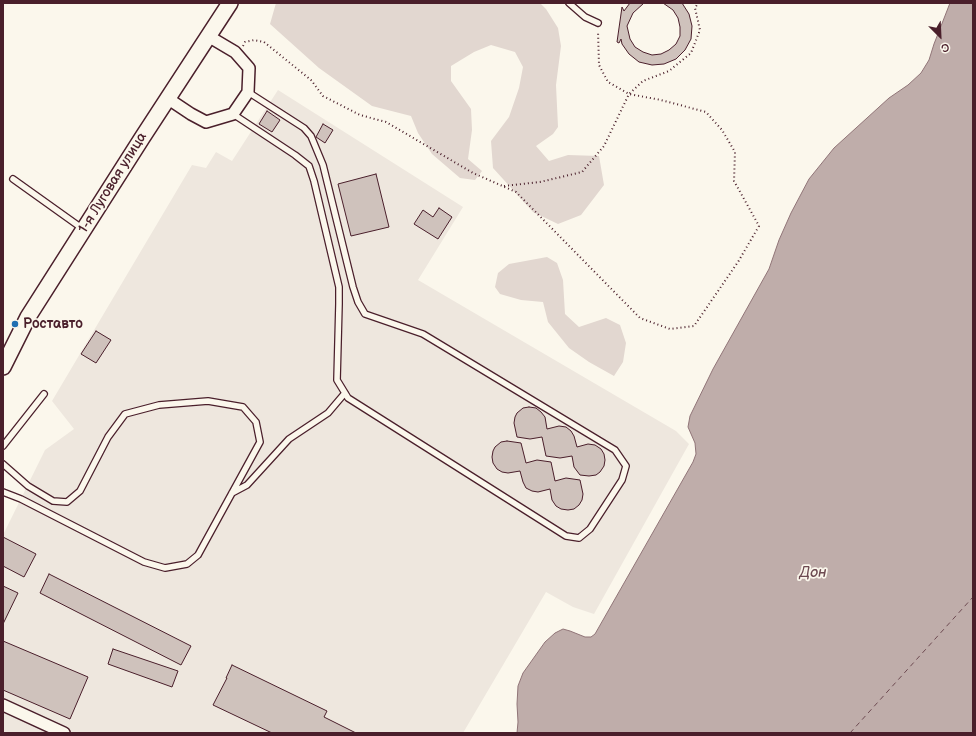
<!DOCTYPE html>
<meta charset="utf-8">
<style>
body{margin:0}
#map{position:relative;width:976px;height:736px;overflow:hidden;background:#fbf7ec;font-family:"Balsamiq Sans",sans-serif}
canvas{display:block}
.frame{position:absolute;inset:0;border:4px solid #4a1f2b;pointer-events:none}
.north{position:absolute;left:920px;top:16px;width:40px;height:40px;-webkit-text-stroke:3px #fbf7ec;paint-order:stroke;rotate:156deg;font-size:11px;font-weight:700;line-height:16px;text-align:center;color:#4a1f2b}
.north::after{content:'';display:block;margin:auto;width:14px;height:18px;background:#4a1f2b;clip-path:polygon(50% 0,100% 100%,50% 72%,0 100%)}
</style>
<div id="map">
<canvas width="976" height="736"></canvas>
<div class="frame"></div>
<div class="north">С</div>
</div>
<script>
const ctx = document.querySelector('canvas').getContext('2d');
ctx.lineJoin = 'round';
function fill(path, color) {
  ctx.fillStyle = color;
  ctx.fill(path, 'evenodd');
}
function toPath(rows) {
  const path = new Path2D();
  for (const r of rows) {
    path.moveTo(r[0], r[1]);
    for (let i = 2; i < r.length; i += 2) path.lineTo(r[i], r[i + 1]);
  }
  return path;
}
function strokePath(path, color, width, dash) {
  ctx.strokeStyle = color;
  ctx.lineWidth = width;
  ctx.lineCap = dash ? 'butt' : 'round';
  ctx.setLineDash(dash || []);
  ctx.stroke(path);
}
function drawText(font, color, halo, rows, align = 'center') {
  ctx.font = font + ' "Balsamiq Sans",sans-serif';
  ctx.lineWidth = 3.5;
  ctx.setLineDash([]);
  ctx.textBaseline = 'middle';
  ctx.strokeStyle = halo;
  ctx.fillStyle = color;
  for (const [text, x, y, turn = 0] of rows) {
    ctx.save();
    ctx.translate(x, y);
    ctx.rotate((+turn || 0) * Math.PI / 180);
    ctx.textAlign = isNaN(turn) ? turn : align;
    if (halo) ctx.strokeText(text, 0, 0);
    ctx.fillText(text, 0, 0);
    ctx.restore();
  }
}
const built = toPath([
 [278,90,463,207,418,280,676,431,689,444,594,614,573,607,546,592,463,733,3,733,3,535,45,450,74,429,52,401,192,165,206,168,216,152,232,161]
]);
const green = toPath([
 [276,3,540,3,546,9,558,28,561,46,556,85,558,127,553,134,536,146,549,161,568,155,599,156,604,185,581,215,558,224,533,212,493,168,491,141,509,117,519,88,523,67,515,52,491,45,474,52,451,66,451,81,471,109,472,130,468,159,482,171,475,180,460,178,432,154,418,133,411,116,372,106,319,68,270,24],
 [547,257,557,263,563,280,565,314,579,327,606,318,620,325,626,343,623,362,614,376,589,362,569,348,548,322,543,302,521,300,500,294,495,287,498,273,509,264]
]);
const water = toPath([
 [950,3,973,3,973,733,517,733,518,722,517,704,518,686,523,673,545,642,555,633,563,629,570,631,585,637,591,637,595,634,693,462,696,454,695,443,688,427,690,416,713,369,769,269,779,240,791,213,809,179,834,148,889,98,908,85,921,73,929,60,934,44,950,3]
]);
const ferry = toPath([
 [850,733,973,597]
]);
const building = toPath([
 [630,3,644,3,633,13,627,26,630,39,635,47,643,52,652,55,661,54,669,50,676,44,680,36,680,27,678,18,673,10,663,3,682,3,689,14,692,26,691,39,685,50,676,59,664,64,652,65,639,62,629,54,622,44,621,39,619,43,617,42,622,7,624,11,630,3],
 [267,111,280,120,272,132,259,124,267,111],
 [323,124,333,130,325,143,316,137,323,124],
 [376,174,389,227,351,236,338,184,376,174],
 [439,208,452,217,438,239,414,224,423,210,433,217,439,208],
 [96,331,111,340,96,363,81,354,96,331],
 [529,407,536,408,541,412,545,417,547,429,559,426,566,427,571,431,574,436,577,447,588,444,595,445,601,449,604,454,605,460,604,466,600,472,596,475,589,476,580,475,574,467,572,456,560,458,546,456,542,437,530,439,517,437,514,423,515,417,517,413,523,408,529,407],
 [507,441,521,443,526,463,537,460,551,462,555,481,566,478,580,480,583,494,582,500,579,505,574,509,568,510,561,509,556,506,552,500,550,489,538,492,532,491,526,488,523,482,520,471,508,473,502,472,497,469,493,463,492,457,493,451,495,447,501,442,507,441],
 [3,537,36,554,24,577,3,566,3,537],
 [49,574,191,646,181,665,40,593,49,574],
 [3,586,18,593,3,624,3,586],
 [3,641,88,677,70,719,3,690,3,641],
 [113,649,178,671,172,687,108,664,113,649],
 [232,665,327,711,324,717,356,733,272,733,213,705,227,678,226,678,232,665]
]);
const path = toPath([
 [243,46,245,42,254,40,264,42,311,80,323,96,360,115,386,122,473,173,516,192,640,318,670,329,694,326,738,262,759,226,734,181,735,152,722,130,706,112,661,100,629,94,608,82,599,65,598,31],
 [504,186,540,182,582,172,604,146,629,94,643,81,669,71,691,53,700,30,695,8,698,3]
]);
const service = toPath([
 [569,3,585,17,598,23],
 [233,114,295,155,309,166,314,181,339,287,339,304,337,380,348,398,566,536,579,538,590,529,622,480,626,466,615,450,423,334,365,314,358,302,353,287,323,165,311,136,304,128,248,92],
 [13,179,83,229],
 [3,446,44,394],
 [3,464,28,486,53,501,67,502,80,491,108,437,125,414,159,405,208,401,243,407,256,422,260,442,198,555,187,564,165,568,144,562,21,499,3,492],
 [232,493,247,485,289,439,328,413,345,393]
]);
const minor = toPath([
 [167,98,191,114,206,122,233,114,248,92,249,68,235,52,208,36],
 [3,705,64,733]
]);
const secondary = toPath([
 [3,367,28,317,142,138,230,3]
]);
const markers = [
 [15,324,4,"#1f6fb2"]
];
const streetNames = [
 ["1-я Луговая улица",113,183,-58]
];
const poiNames = [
 ["Роставто",23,324]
];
const waterNames = [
 ["Дон",813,573]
];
fill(built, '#eee7de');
fill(green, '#e2d7d0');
fill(water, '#bfadaa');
strokePath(water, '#907477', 1);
strokePath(ferry, '#6d4a51', 1, [5, 4]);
fill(building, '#cfc2bc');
strokePath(building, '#4a1f2b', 1);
strokePath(service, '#4a1f2b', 8);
strokePath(minor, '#4a1f2b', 14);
strokePath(secondary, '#4a1f2b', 18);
strokePath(path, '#4a1f2b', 2, [1, 3]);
strokePath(service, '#fbf7ec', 5.5);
strokePath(minor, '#fbf7ec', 11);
strokePath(secondary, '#fbf7ec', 15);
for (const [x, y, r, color] of markers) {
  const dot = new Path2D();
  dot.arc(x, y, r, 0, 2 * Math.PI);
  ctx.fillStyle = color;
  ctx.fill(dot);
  strokePath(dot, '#fbf7ec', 1.5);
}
drawText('14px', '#4a1f2b', '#fbf7ec', streetNames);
drawText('bold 14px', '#4a1f2b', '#fbf7ec', poiNames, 'left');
drawText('italic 15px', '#6d4a51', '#fbf7ec', waterNames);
</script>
